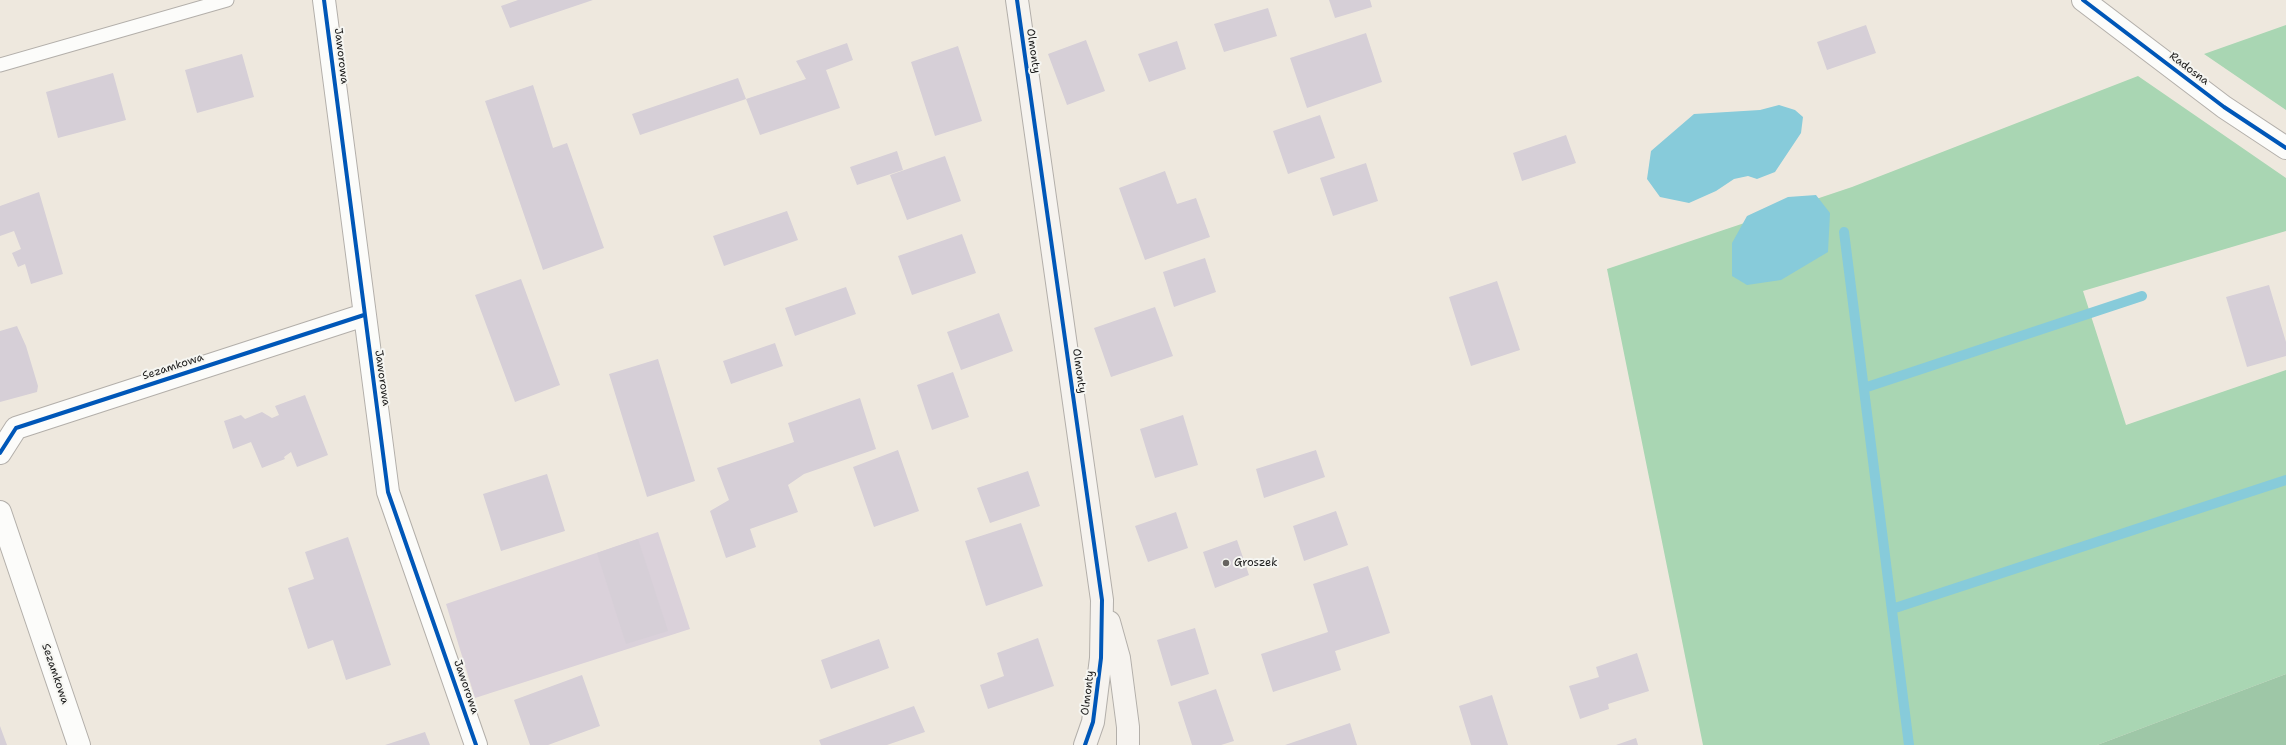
<!DOCTYPE html>
<style>
body{margin:0}
canvas{display:block;background:#eee8de}
</style>
<canvas width="2286" height="745"></canvas>
<script>
const ctx = document.querySelector('canvas').getContext('2d');
ctx.lineJoin = 'round';
function fill(path, color) {
  ctx.fillStyle = color;
  ctx.fill(path, 'evenodd');
}
function toPath(rows) {
  const path = new Path2D();
  for (const r of rows) {
    path.moveTo(r[0], r[1]);
    for (let i = 2; i < r.length; i += 2) path.lineTo(r[i], r[i + 1]);
  }
  return path;
}
function strokePath(path, color, width, dash) {
  ctx.strokeStyle = color;
  ctx.lineWidth = width;
  ctx.lineCap = dash ? 'butt' : 'round';
  ctx.setLineDash(dash || []);
  ctx.stroke(path);
}
function drawText(font, color, halo, rows, align = 'center') {
  ctx.font = font + ' "Shantell Sans",sans-serif';
  ctx.lineWidth = 4;
  ctx.setLineDash([]);
  ctx.textBaseline = 'middle';
  ctx.strokeStyle = halo;
  ctx.fillStyle = color;
  for (const [text, x, y, turn = 0] of rows) {
    ctx.save();
    ctx.translate(x, y);
    ctx.rotate((+turn || 0) * Math.PI / 180);
    ctx.textAlign = isNaN(turn) ? turn : align;
    if (halo) ctx.strokeText(text, 0, 0);
    ctx.fillText(text, 0, 0);
    ctx.restore();
  }
}
const industrial = toPath([
 [658,532,690,629,475,698,446,604]
]);
const green = toPath([
 [2286,25,2286,110,2204,54],
 [2138,76,2286,178,2286,231,2083,291,2126,425,2286,370,2286,674,2097,745,1703,745,1607,269,1852,187]
]);
const forest = toPath([
 [2286,674,2286,745,2097,745]
]);
const water = toPath([
 [1779,105,1795,110,1803,117,1801,133,1775,172,1757,179,1748,176,1734,179,1716,191,1689,203,1660,197,1647,179,1651,151,1694,114,1760,110],
 [1816,195,1830,213,1828,252,1781,280,1747,285,1732,276,1732,243,1747,216,1788,197]
]);
const stream = toPath([
 [1844,232,1909,745],
 [1864,388,2142,296],
 [1892,609,2286,480]
]);
const building = toPath([
 [518,0,593,0,510,28,501,6],
 [1329,0,1370,0,1372,7,1335,18],
 [1268,8,1277,36,1224,52,1214,24],
 [1866,25,1876,53,1827,70,1817,42],
 [1366,33,1382,82,1307,108,1290,58],
 [1086,40,1105,91,1067,105,1048,54],
 [1177,41,1186,69,1149,82,1138,54],
 [847,43,853,60,826,70,840,108,760,135,746,99,806,79,796,61],
 [958,46,982,121,935,136,911,62],
 [242,54,254,97,197,113,185,70],
 [113,73,126,120,58,138,46,92],
 [738,78,746,99,640,135,632,114],
 [533,85,553,148,567,143,604,248,543,270,485,101],
 [1320,115,1335,158,1288,174,1273,131],
 [1566,135,1576,163,1522,181,1513,153],
 [897,151,903,170,857,185,850,167],
 [945,156,961,201,907,220,890,175],
 [1366,163,1378,201,1333,216,1320,178],
 [1165,171,1177,204,1196,198,1210,237,1145,260,1119,188],
 [39,192,63,274,31,284,25,264,18,267,12,253,21,249,14,231,0,236,0,206],
 [787,211,798,240,724,266,713,236],
 [962,234,976,273,912,295,898,256],
 [1205,258,1216,292,1174,307,1163,272],
 [521,279,560,385,515,402,475,295],
 [1497,281,1520,350,1471,366,1449,297],
 [2269,285,2286,342,2286,356,2247,367,2226,297],
 [846,287,856,314,795,336,785,308],
 [1155,307,1173,356,1111,377,1094,328],
 [999,313,1013,351,961,370,947,332],
 [17,326,26,346,38,386,37,392,0,402,0,331],
 [775,343,783,366,731,384,723,361],
 [658,359,695,481,647,497,609,374],
 [953,372,969,417,932,430,917,385],
 [305,395,328,455,297,467,291,452,284,457,285,459,262,468,251,442,233,449,224,421,241,415,245,419,262,412,272,418,279,415,275,406],
 [860,398,876,449,804,474,788,485,798,512,750,529,756,547,726,558,710,511,729,500,717,468,794,442,788,423],
 [1183,415,1198,465,1155,478,1140,429],
 [898,450,919,511,874,527,853,467],
 [1316,450,1325,477,1264,498,1256,469],
 [1028,471,1040,506,990,523,977,488],
 [547,474,565,531,501,551,483,494],
 [1336,511,1348,545,1304,561,1293,526],
 [1176,512,1188,548,1148,562,1135,526],
 [1021,523,1043,586,986,606,965,541],
 [348,537,391,665,346,680,333,640,308,649,288,588,314,579,305,552],
 [638,539,668,631,626,644,597,553],
 [1237,540,1249,575,1215,588,1203,552],
 [1368,566,1390,633,1335,651,1341,670,1273,692,1261,654,1328,632,1313,584],
 [1195,628,1209,674,1171,686,1157,640],
 [1038,638,1054,686,988,709,980,685,1004,676,997,653],
 [879,639,889,668,831,689,821,660],
 [1637,653,1649,691,1608,704,1609,709,1580,719,1569,686,1599,677,1596,667],
 [582,675,600,726,548,745,530,745,514,700],
 [1216,689,1234,741,1221,745,1192,745,1178,702],
 [1492,695,1508,745,1471,745,1459,706],
 [914,706,925,732,887,745,821,745,819,740],
 [1350,723,1357,745,1285,745],
 [0,726,7,745,0,745],
 [425,732,430,745,385,745],
 [1636,738,1638,745,1616,745]
]);
const lane = toPath([
 [0,65,227,0]
]);
const street = toPath([
 [324,0,388,492,476,745],
 [2083,0,2224,107,2286,148],
 [0,453,16,428,364,315],
 [0,512,79,745]
]);
const secondary = toPath([
 [1017,0,1102,600,1101,658,1093,722,1085,745],
 [1109,622,1119,658,1128,727,1128,745]
]);
const cycleway = toPath([
 [324,0,388,492,476,745],
 [1017,0,1102,600,1101,658,1093,722,1085,745],
 [2083,0,2224,107,2286,148],
 [0,453,16,428,364,315]
]);
const markers = [
 [1226,563,4,"#666360"]
];
const streetNames = [
 ["Olmonty",1033,51,82],
 ["Jaworowa",341,56,83],
 ["Radosna",2189,69,37],
 ["Sezamkowa",173,367,-18],
 ["Olmonty",1079,371,82],
 ["Jaworowa",382,378,82],
 ["Sezamkowa",55,674,71],
 ["Jaworowa",466,687,71],
 ["Olmonty",1088,693,-83]
];
const poiNames = [
 ["Groszek",1234,563]
];
fill(industrial, '#dad1da');
fill(green, '#a9d6b3');
fill(forest, '#9ec7a7');
fill(water, '#87cbda');
strokePath(stream, '#87cbda', 10);
fill(building, '#d6cfd7');
strokePath(lane, '#b3afaa', 15);
strokePath(street, '#b3afaa', 24);
strokePath(secondary, '#b3afaa', 24);
strokePath(lane, '#fcfcfa', 13);
strokePath(street, '#fcfcfa', 22);
strokePath(secondary, '#f6f3ef', 22);
strokePath(cycleway, '#0057b8', 4);
for (const [x, y, r, color] of markers) {
  const dot = new Path2D();
  dot.arc(x, y, r, 0, 2 * Math.PI);
  ctx.fillStyle = color;
  ctx.fill(dot);
  strokePath(dot, '#f6f6f2', 1.5);
}
drawText('11px', '#1c1c1c', '#f6f6f2', streetNames);
drawText('11px', '#1c1c1c', '#f6f6f2', poiNames, 'left');
</script>
